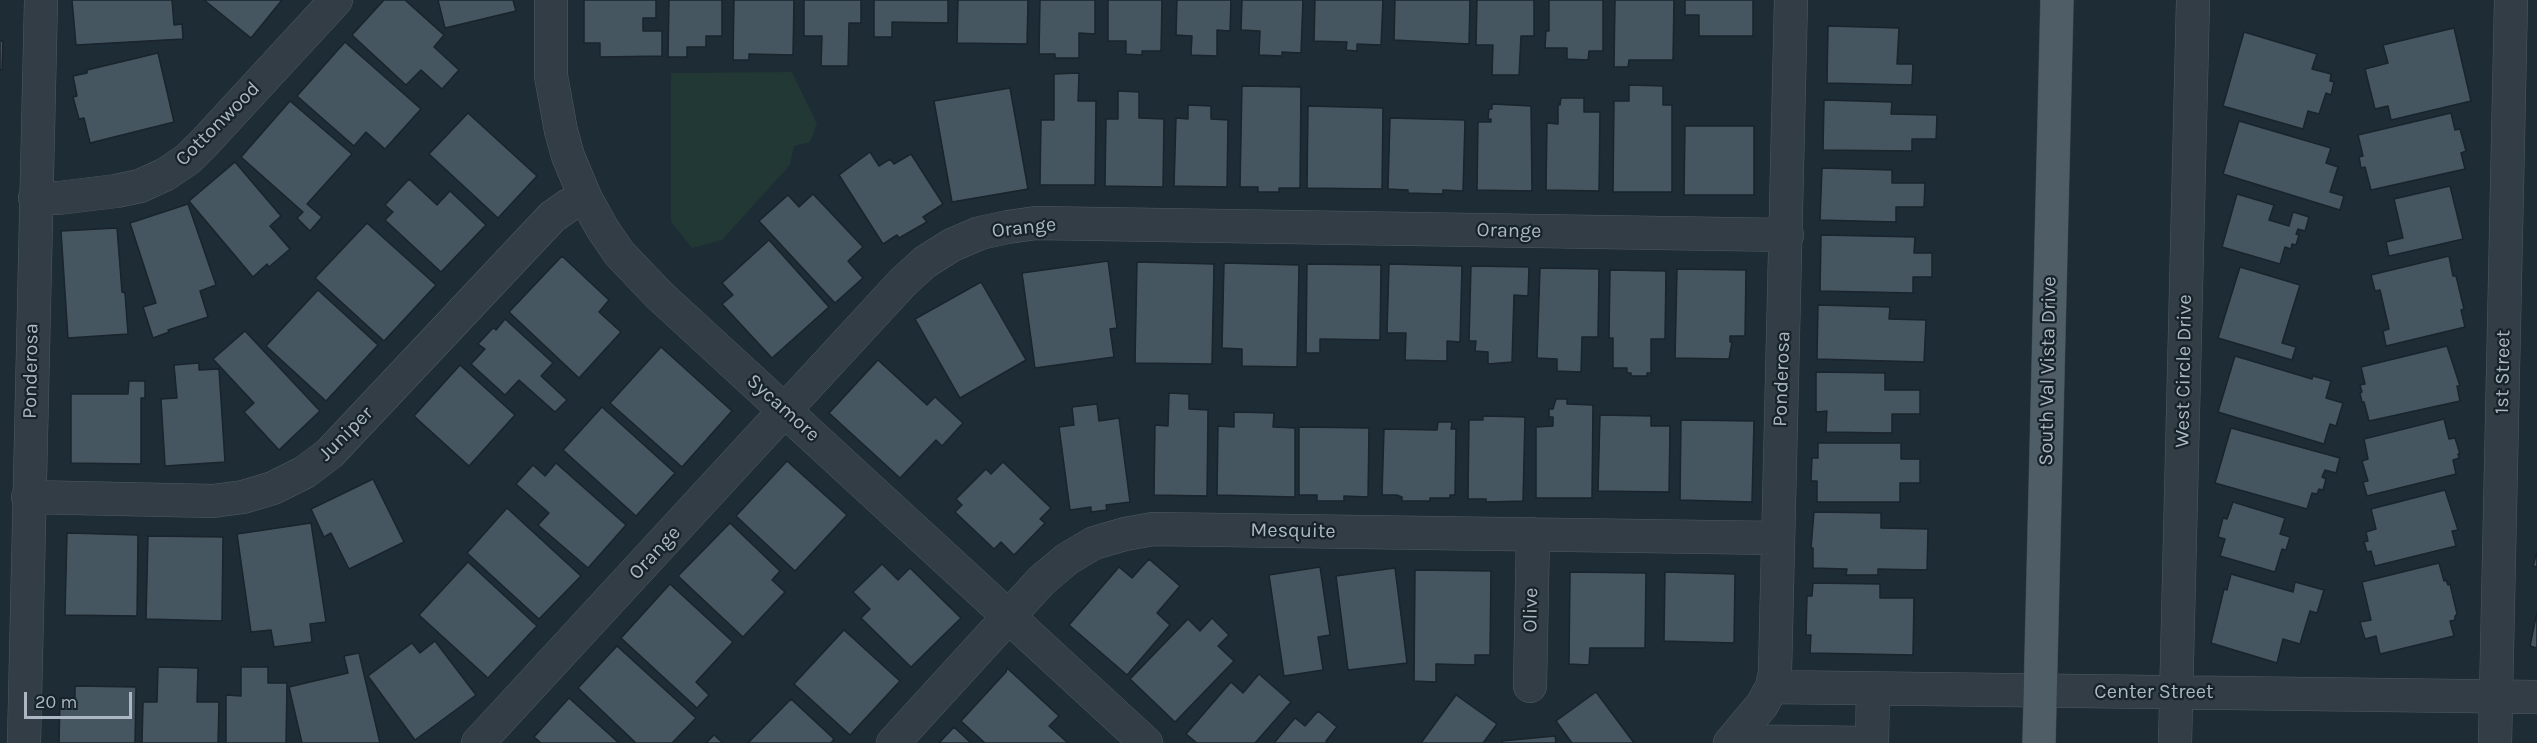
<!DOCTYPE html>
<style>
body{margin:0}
#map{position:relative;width:2537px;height:743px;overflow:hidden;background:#1e2c35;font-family:Karla,sans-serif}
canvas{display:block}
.scale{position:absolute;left:24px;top:692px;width:108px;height:27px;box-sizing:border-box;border:3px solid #abb8c3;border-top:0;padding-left:8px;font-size:18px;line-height:21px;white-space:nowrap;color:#abb8c3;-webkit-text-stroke:4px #172229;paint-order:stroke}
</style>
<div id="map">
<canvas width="2537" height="743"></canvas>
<div class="scale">20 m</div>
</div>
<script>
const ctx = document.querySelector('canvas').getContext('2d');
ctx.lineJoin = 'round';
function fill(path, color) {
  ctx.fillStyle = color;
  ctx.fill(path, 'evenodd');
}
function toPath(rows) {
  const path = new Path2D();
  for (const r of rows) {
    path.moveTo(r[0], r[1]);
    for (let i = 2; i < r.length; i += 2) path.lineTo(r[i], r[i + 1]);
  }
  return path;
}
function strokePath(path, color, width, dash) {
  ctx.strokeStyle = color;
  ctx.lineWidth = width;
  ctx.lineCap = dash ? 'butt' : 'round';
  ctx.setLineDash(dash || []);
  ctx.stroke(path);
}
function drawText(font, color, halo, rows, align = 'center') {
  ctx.font = font + ' Karla,sans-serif';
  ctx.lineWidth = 4.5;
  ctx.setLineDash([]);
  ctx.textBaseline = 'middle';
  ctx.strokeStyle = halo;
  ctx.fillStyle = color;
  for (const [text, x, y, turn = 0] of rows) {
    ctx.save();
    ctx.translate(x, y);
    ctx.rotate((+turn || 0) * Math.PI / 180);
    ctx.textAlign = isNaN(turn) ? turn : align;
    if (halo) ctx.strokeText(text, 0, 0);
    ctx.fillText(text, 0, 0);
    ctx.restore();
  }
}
const green = toPath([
 [792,72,817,124,810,142,794,146,790,165,722,240,692,248,671,222,671,73]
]);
const building = toPath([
 [72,0,172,0,174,25,182,24,183,39,76,45,72,0],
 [204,0,282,0,251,38,204,0],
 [384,0,405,0,444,35,434,47,459,70,442,89,421,70,406,85,352,35,384,0],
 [438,0,513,0,516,11,445,28,438,0],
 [584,0,656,0,656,18,643,18,643,31,662,31,662,56,600,57,600,43,584,43,584,0],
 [669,0,722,0,722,36,706,36,706,47,687,47,687,57,668,57,669,0],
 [734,0,794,0,793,55,749,54,749,60,733,60,734,0],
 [804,0,861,0,861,23,849,23,848,66,821,66,822,36,804,36,804,0],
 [874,0,948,0,948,23,892,22,892,37,874,37,874,0],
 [958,0,1028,0,1027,44,957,43,958,0],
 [1040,0,1095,0,1095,34,1079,33,1079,58,1055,58,1055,54,1039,54,1040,0],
 [1108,0,1162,0,1161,51,1142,51,1142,55,1126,54,1126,41,1108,41,1108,0],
 [1177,0,1231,0,1230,31,1217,30,1217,56,1191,55,1192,36,1176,35,1177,0],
 [1242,0,1303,0,1301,53,1282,52,1282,56,1259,55,1260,31,1241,30,1242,0],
 [1315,0,1383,0,1381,45,1357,44,1357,51,1346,50,1347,42,1314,41,1315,0],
 [1395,0,1470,0,1469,44,1394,40,1395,0],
 [1477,0,1534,0,1534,36,1521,36,1519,75,1492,75,1493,45,1476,45,1477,0],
 [1549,0,1603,0,1603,51,1589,51,1588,60,1567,59,1567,48,1545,48,1546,31,1549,31,1549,0],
 [1615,0,1674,0,1673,60,1629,60,1628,67,1614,67,1615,0],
 [1685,0,1753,0,1753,36,1699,36,1699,15,1685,15,1685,0],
 [1828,26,1899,28,1897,64,1913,64,1912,85,1827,83,1828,26],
 [2454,28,2471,101,2391,120,2388,106,2375,109,2365,69,2388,63,2383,45,2454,28],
 [2244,32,2317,54,2312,69,2331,74,2330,81,2334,82,2331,95,2326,93,2319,114,2308,111,2303,129,2223,106,2244,32],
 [0,41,3,41,2,70,0,70,0,41],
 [345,42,421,109,385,149,366,132,354,146,297,96,345,42],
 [158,53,174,122,90,143,84,118,79,119,73,97,77,96,73,76,87,73,87,70,158,53],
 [1079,73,1078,101,1096,101,1095,185,1040,185,1041,120,1054,120,1054,74,1079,73],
 [1629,85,1663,86,1663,105,1672,105,1672,192,1613,192,1614,101,1629,101,1629,85],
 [1242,86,1301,87,1300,188,1279,188,1279,192,1258,192,1258,187,1240,187,1242,86],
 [1010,88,1028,189,952,202,934,101,1010,88],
 [1118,91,1139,92,1139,118,1164,119,1163,187,1105,186,1106,119,1118,119,1118,91],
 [1561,98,1584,98,1584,112,1600,112,1599,191,1546,190,1547,123,1558,124,1558,104,1560,105,1561,98],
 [1824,100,1892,102,1891,114,1937,115,1936,139,1912,139,1912,151,1823,150,1824,100],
 [290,101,352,154,307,204,322,217,310,231,297,218,303,212,241,157,290,101],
 [1492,104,1531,106,1532,191,1477,190,1478,122,1491,122,1491,119,1488,119,1489,109,1492,109,1492,104],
 [1188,105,1211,106,1211,119,1228,120,1227,187,1174,186,1176,118,1188,119,1188,105],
 [1308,106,1383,108,1382,189,1307,188,1308,106],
 [468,113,537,176,498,218,429,154,468,113],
 [2451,113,2455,130,2460,129,2466,151,2461,153,2465,169,2371,190,2365,167,2361,168,2359,157,2363,156,2358,135,2451,113],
 [1390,118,1465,120,1463,191,1443,190,1443,194,1408,193,1408,190,1388,189,1390,118],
 [2239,121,2331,148,2326,163,2338,167,2330,192,2344,196,2340,210,2223,174,2239,121],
 [1685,126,1754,126,1754,195,1684,195,1685,126],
 [870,152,879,166,890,159,894,164,911,154,943,204,923,217,927,222,899,238,897,235,883,244,839,175,870,152],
 [235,162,281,216,270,226,290,249,269,267,267,264,253,277,189,201,235,162],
 [1822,168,1892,170,1892,183,1925,183,1924,207,1896,207,1896,222,1820,220,1822,168],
 [409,179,437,205,450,191,486,225,441,272,385,220,393,212,385,205,409,179],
 [2450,186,2463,239,2389,256,2386,242,2403,238,2394,199,2450,186],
 [813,194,863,247,848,261,863,278,835,303,759,221,788,195,799,207,813,194],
 [2237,194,2274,205,2269,220,2289,226,2293,212,2309,217,2305,231,2298,229,2296,234,2299,235,2296,245,2292,244,2291,249,2285,247,2280,264,2222,247,2237,194],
 [188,204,216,285,200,291,208,317,168,330,169,332,153,338,143,307,156,303,130,223,188,204],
 [367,223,436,285,384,341,315,278,367,223],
 [117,228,122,292,125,293,128,334,68,338,61,231,117,228],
 [1821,235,1915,237,1914,253,1932,253,1932,277,1913,277,1913,293,1820,291,1821,235],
 [769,240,829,307,772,358,722,304,733,295,722,283,769,240],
 [562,256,609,300,599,312,621,332,579,378,509,312,562,256],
 [2449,256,2453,276,2456,276,2464,309,2461,310,2465,327,2386,346,2383,331,2389,329,2380,290,2375,291,2371,275,2449,256],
 [1108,261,1117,328,1110,329,1114,357,1035,368,1022,273,1108,261],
 [1137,262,1214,264,1212,364,1135,363,1137,262],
 [1224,263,1299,265,1297,367,1242,366,1242,349,1222,348,1224,263],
 [1307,264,1381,265,1380,340,1320,339,1320,353,1306,353,1307,264],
 [1389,264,1462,266,1460,342,1447,341,1447,361,1405,360,1406,333,1387,333,1389,264],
 [1471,266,1529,267,1528,296,1514,295,1512,362,1488,364,1488,352,1475,351,1476,341,1469,341,1471,266],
 [2240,267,2300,285,2282,343,2296,347,2292,360,2218,338,2240,267],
 [1540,268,1599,269,1598,337,1582,337,1581,372,1557,371,1557,359,1537,358,1540,268],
 [1677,269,1746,270,1745,336,1730,336,1730,342,1732,342,1729,359,1675,358,1677,269],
 [1610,270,1666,271,1665,339,1651,339,1651,373,1647,373,1647,376,1631,376,1631,373,1627,373,1627,368,1613,368,1613,338,1609,338,1610,270],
 [981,282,1026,360,960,398,915,319,981,282],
 [318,290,378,345,326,401,266,346,318,290],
 [1818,305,1890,307,1889,319,1926,320,1924,362,1817,359,1818,305],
 [505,319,553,363,541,376,567,400,555,412,519,380,505,395,471,364,485,349,478,344,493,328,496,330,505,319],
 [245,331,320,411,279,450,244,412,254,403,213,359,245,331],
 [2447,346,2460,386,2457,386,2460,401,2369,421,2364,402,2362,402,2360,393,2362,392,2360,385,2365,384,2361,367,2447,346],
 [661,347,732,411,682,467,610,403,661,347],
 [2235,356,2312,379,2313,376,2331,381,2326,398,2343,403,2336,426,2330,424,2324,444,2218,412,2235,356],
 [878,360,927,405,935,397,963,423,942,446,936,440,900,478,829,413,878,360],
 [199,363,199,370,219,369,225,462,165,466,161,399,177,398,174,365,199,363],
 [460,365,515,415,469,466,414,416,460,365],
 [1816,372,1885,373,1885,390,1920,390,1920,414,1892,414,1892,433,1826,432,1827,411,1816,412,1816,372],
 [129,381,145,381,145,398,141,398,141,464,71,463,71,394,128,394,129,381],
 [1169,393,1189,394,1189,409,1208,410,1207,496,1154,495,1155,425,1168,426,1169,393],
 [1556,399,1567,399,1567,404,1593,405,1592,498,1536,498,1536,427,1553,426,1553,417,1549,417,1549,409,1553,409,1556,399],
 [1097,404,1099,421,1119,418,1130,502,1106,505,1107,510,1091,512,1091,507,1070,510,1059,427,1074,425,1072,407,1097,404],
 [602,407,675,473,636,516,563,450,602,407],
 [1234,412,1274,413,1273,427,1295,428,1295,497,1217,495,1218,426,1234,427,1234,412],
 [1600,415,1651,416,1651,426,1670,426,1669,492,1598,491,1600,415],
 [1483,416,1525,417,1523,501,1486,502,1486,499,1468,499,1469,420,1483,420,1483,416],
 [2444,419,2449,439,2455,438,2460,454,2458,454,2459,458,2453,460,2456,474,2367,496,2363,482,2368,481,2362,461,2368,459,2364,439,2444,419],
 [1681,420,1754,421,1752,502,1680,500,1681,420],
 [1438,422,1452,422,1451,429,1456,429,1455,495,1450,495,1450,498,1430,498,1430,501,1402,501,1402,497,1397,495,1382,495,1384,429,1437,430,1438,422],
 [1299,427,1369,428,1368,497,1344,496,1344,501,1317,501,1317,495,1299,495,1299,427],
 [2231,428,2340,458,2336,473,2325,470,2322,477,2326,479,2323,490,2319,489,2317,494,2312,493,2307,509,2215,483,2231,428],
 [1818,443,1901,443,1901,459,1920,459,1920,483,1900,483,1900,502,1817,502,1817,481,1811,481,1812,458,1818,458,1818,443],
 [787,461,847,515,795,571,736,516,787,461],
 [1003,462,1051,508,1040,519,1045,523,1014,555,1001,542,994,549,955,512,962,505,956,499,986,469,991,474,1003,462],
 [556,463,626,525,588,568,538,525,549,513,516,484,533,465,545,476,556,463],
 [373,479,404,542,349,569,331,533,324,537,311,509,373,479],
 [2445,490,2458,530,2452,531,2456,546,2375,566,2371,551,2367,552,2364,542,2368,541,2366,532,2376,529,2371,509,2445,490],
 [2233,502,2285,518,2280,534,2290,537,2286,550,2282,549,2275,572,2220,556,2225,539,2218,537,2223,518,2227,519,2233,502],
 [507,508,581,576,539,619,467,553,507,508],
 [1814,512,1881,513,1881,528,1928,529,1927,570,1878,569,1878,575,1846,575,1847,569,1813,568,1813,548,1811,548,1814,512],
 [311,523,326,622,310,624,312,642,274,647,271,630,251,632,237,534,311,523],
 [730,523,780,571,772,580,785,592,743,637,678,576,730,523],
 [67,533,138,535,137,616,65,615,67,533],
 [148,536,223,537,222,621,146,619,148,536],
 [2537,552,2537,567,2533,566,2537,552],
 [1149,559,1180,586,1157,613,1170,625,1127,675,1069,625,1119,567,1132,578,1149,559],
 [468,562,537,626,488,678,419,615,468,562],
 [2439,563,2444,581,2446,580,2448,585,2450,584,2457,614,2455,616,2455,620,2450,621,2454,636,2380,654,2376,636,2365,639,2360,622,2371,620,2362,582,2439,563],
 [882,564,898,580,910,568,961,618,911,667,861,618,870,609,853,592,882,564],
 [1320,567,1330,635,1318,637,1323,670,1284,676,1269,575,1320,567],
 [1395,568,1407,663,1348,670,1336,576,1395,568],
 [1415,570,1491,571,1490,655,1475,655,1475,665,1436,664,1436,682,1414,681,1415,570],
 [1570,572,1646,573,1645,648,1590,648,1589,665,1569,664,1570,572],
 [1665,572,1735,574,1734,643,1664,641,1665,572],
 [2231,574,2293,592,2295,582,2324,590,2317,613,2310,611,2300,644,2283,639,2277,663,2211,643,2224,589,2227,590,2231,574],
 [1813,583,1880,584,1880,598,1914,598,1913,655,1810,653,1811,635,1806,635,1807,596,1812,596,1813,583],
 [670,584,733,642,696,682,709,695,697,708,621,638,670,584],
 [2537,612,2537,648,2530,646,2537,612],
 [1212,618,1229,635,1218,646,1234,661,1175,722,1130,679,1188,619,1200,631,1212,618],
 [844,630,900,681,850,735,794,684,844,630],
 [435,641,476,695,415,740,368,676,412,643,420,653,435,641],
 [617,646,696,718,672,743,636,743,578,688,617,646],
 [359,653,380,743,302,743,289,687,348,673,344,656,359,653],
 [158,667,198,668,197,702,219,702,218,743,142,743,143,702,157,702,158,667],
 [241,667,268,667,268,683,287,683,286,743,226,743,226,695,241,696,241,667],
 [1007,668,1059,716,1049,726,1068,743,985,743,961,721,1006,672,1007,668],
 [1259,674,1291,702,1255,743,1197,743,1186,734,1231,682,1243,693,1259,674],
 [75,686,136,687,135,743,59,743,60,699,75,699,75,686],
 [1596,692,1634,743,1572,743,1556,721,1596,692],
 [1456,695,1497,724,1483,743,1421,743,1456,695],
 [569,698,619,743,541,743,534,737,569,698],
 [791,699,834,739,831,743,748,743,791,699],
 [1318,711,1337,727,1326,741,1328,743,1274,743,1295,718,1305,726,1318,711],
 [954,727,971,743,939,743,954,727],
 [714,735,723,743,706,743,714,735],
 [1555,736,1556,743,1502,743,1502,741,1555,736]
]);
const minor = toPath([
 [551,0,551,76,561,131,568,156,586,199,602,228,619,253,659,295,1146,743],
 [35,198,59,198,116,191,140,186,166,174,188,159,206,141,336,0],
 [28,497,213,501,243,497,273,488,305,472,330,453,552,217,569,205,586,199],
 [1530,686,1533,534],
 [1772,687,2537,697],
 [1732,741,1864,743],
 [24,743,41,0],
 [478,743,903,282,925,262,952,245,980,233,1008,227,1036,223,1787,235],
 [893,743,1042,580,1067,559,1094,543,1125,534,1153,529,1778,538],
 [1730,743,1762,705,1772,687,1775,672,1791,0],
 [1872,743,1873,689],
 [2175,743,2193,0],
 [2495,743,2511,0]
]);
const major = toPath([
 [2039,743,2057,0]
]);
const streetNames = [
 ["Cottonwood",218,124,-45],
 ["Orange",1024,228,-6],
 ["Orange",1509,231,1],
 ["Ponderosa",31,371,-89],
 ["South Val Vista Drive",2048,371,-89],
 ["West Circle Drive",2184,371,-89],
 ["1st Street",2503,372,-89],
 ["Ponderosa",1782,379,-88],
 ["Sycamore",783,408,42],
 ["Juniper",346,434,-45],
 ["Mesquite",1293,531,1],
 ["Orange",655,553,-47],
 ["Olive",1531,610,-89],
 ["Center Street",2154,692]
];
fill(green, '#213835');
fill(building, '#465661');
strokePath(building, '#19242c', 1.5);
strokePath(minor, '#4f5b64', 34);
strokePath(major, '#3b464f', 34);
strokePath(minor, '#323d45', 33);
strokePath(major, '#4f5d66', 33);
drawText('20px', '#abb8c3', '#172229', streetNames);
</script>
